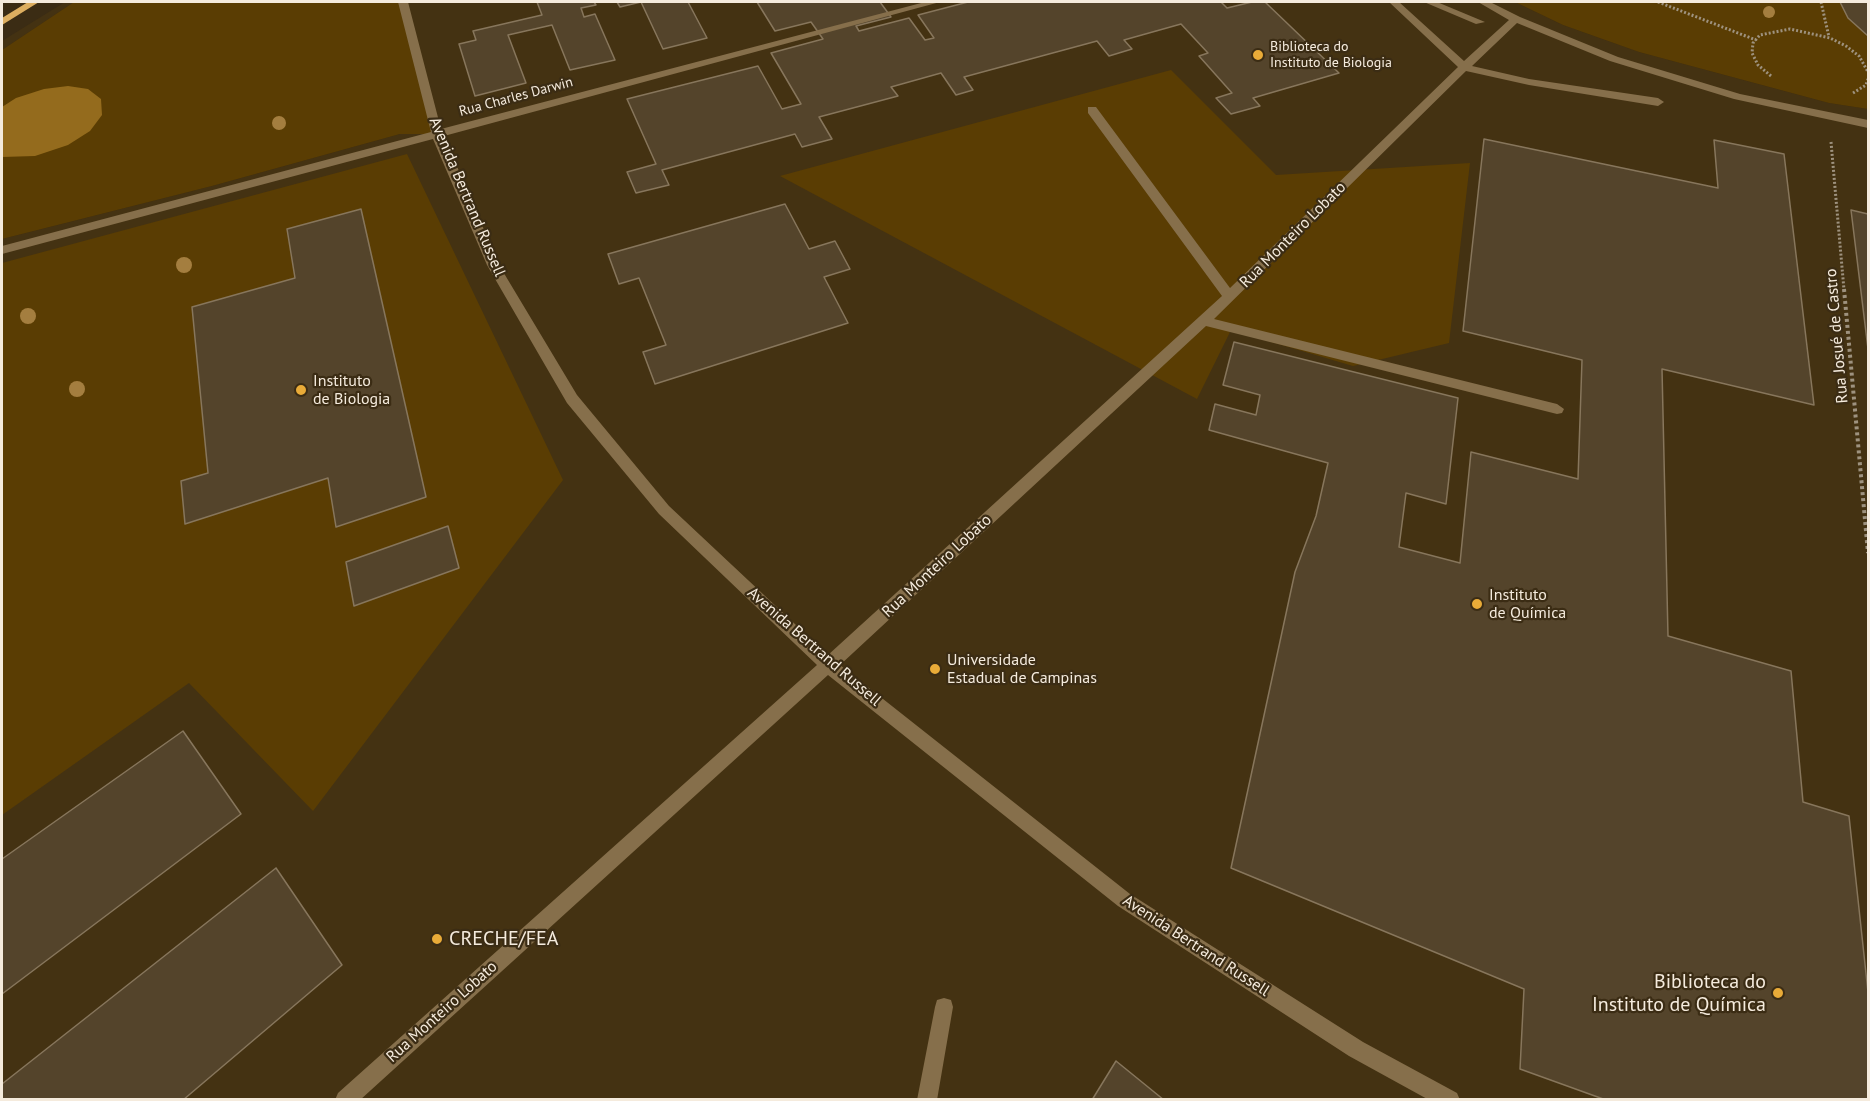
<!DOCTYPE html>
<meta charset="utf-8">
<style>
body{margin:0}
#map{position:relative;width:1870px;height:1101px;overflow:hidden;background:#3b2c14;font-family:"PT Sans",sans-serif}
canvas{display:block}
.frame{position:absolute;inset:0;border:3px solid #f5ebdd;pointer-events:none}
</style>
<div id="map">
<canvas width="1870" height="1101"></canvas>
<div class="frame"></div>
</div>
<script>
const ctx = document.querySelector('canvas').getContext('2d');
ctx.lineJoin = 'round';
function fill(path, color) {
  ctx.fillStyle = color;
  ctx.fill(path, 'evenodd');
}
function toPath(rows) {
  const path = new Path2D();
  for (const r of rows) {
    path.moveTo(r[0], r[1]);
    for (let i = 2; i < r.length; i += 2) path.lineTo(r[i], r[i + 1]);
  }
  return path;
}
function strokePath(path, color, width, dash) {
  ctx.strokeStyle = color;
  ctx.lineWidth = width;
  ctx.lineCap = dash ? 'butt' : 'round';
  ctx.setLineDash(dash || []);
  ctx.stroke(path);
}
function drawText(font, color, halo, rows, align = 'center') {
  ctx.font = font + ' "PT Sans",sans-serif';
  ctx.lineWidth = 4.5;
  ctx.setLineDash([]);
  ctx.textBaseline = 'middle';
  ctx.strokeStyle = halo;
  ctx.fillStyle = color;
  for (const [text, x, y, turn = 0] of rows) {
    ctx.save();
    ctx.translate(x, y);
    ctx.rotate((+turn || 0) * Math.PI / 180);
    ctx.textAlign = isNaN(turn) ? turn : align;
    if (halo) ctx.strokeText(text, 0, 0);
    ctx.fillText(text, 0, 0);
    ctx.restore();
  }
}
const built = toPath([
 [65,2,74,2,2,50,2,41],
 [403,2,1515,2,1563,25,1639,52,1829,103,1868,109,1868,1099,2,1100,2,239,212,186,400,134,437,134]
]);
const green = toPath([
 [74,2,403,2,437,134,400,134,212,186,2,239,2,50],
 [1515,2,1868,2,1868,109,1829,103,1639,52,1563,25],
 [1171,70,1276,175,1470,163,1449,343,1353,366,1231,330,1197,399,780,176],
 [407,154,563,480,313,811,189,683,2,815,2,263]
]);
const water = toPath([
 [68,86,88,89,101,99,102,115,90,131,68,145,35,156,2,157,2,107,16,98,44,89]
]);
const building = toPath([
 [537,2,594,2,596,5,581,8,584,17,595,14,615,60,570,70,552,25,508,35,526,83,475,96,459,44,476,40,473,31,542,15,537,2],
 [617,2,688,2,707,38,663,49,641,2,620,7,617,2],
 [757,2,880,2,891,17,856,26,859,31,909,18,925,40,934,38,918,15,968,2,1221,2,1227,8,1252,2,1265,2,1339,73,1253,98,1260,106,1231,114,1216,98,1232,93,1199,56,1208,53,1181,24,1124,40,1132,49,1109,56,1097,41,964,77,973,90,956,95,941,73,891,87,898,96,819,117,832,139,802,147,795,134,662,170,669,185,636,193,627,172,656,164,627,99,758,66,782,109,801,104,771,53,823,39,811,22,775,31,757,2],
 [1840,2,1868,2,1868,36,1848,18,1840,2],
 [1484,139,1718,188,1714,140,1784,154,1814,405,1662,369,1668,636,1791,671,1803,802,1849,816,1868,992,1868,1100,1606,1100,1520,1069,1524,989,1231,868,1295,572,1316,516,1328,463,1209,430,1215,404,1256,415,1260,395,1223,385,1234,342,1458,398,1446,504,1406,493,1399,547,1460,563,1471,452,1578,479,1582,360,1463,331,1484,139],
 [785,204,809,249,835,241,850,269,824,277,848,323,655,384,643,352,666,345,639,278,619,284,608,254,785,204],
 [361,209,426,497,336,527,328,478,185,524,181,481,208,473,192,307,295,278,287,229,361,209],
 [1851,210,1868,214,1868,349,1851,210],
 [448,526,459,568,354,606,346,562,448,526],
 [183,731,241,814,2,994,2,859,183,731],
 [276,868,342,965,183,1100,2,1100,2,1084,276,868],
 [1116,1061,1164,1100,1092,1100,1116,1061]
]);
const pathFar1 = toPath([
 [1658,2,1756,40],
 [1821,2,1829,37],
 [1771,76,1758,65,1752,53,1753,43,1760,35,1790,29,1830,38,1846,46,1859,56,1868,72],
 [1853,93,1866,85,1868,79],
 [1831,142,1844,290]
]);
const path = toPath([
 [1844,289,1868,553]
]);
const minor = toPath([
 [398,2,408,2,441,129,925,2,940,2,444,136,499,265,577,395,669,506,828,655,1222,296,1088,113,1088,107,1096,107,1230,288,1458,67,1389,2,1399,2,1464,61,1509,20,1478,2,1490,2,1520,17,1618,57,1740,94,1868,120,1868,128,1734,99,1610,61,1517,23,1472,66,1529,79,1658,98,1664,102,1658,106,1529,85,1466,71,1214,319,1557,404,1564,409,1562,413,1557,414,1206,326,840,665,1130,894,1363,1042,1457,1093,1460,1100,1429,1100,1349,1056,1118,906,828,675,360,1100,335,1100,338,1093,817,665,659,514,567,403,487,265,433,139,2,254,2,246,431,132,398,2],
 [1424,2,1437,2,1485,22,1476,24,1424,2],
 [944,998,951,1000,953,1007,937,1100,917,1100,935,1007,937,1000,944,998]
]);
const major = toPath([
 [28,2,39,2,2,25,2,18,28,2]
]);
const trees = [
 [1769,12,6],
 [279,123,7],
 [184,265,8],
 [28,316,8],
 [77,389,8]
];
const markers = [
 [1258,55,6,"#e9ab38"],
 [301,390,6,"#e9ab38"],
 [1477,604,6,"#e9ab38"],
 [935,669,6,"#e9ab38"],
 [437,939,6,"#e9ab38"],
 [1778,993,6,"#e9ab38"]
];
const farPoinames = [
 ["Biblioteca do",1270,47],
 ["Instituto de Biologia",1270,63]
];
const farStreetnames = [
 ["Rua Charles Darwin",516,97,-15]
];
const streetNames = [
 ["Avenida Bertrand Russell",467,197,67],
 ["Rua Monteiro Lobato",1293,235,-45],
 ["Rua Josué de Castro",1837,336,-95],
 ["Rua Monteiro Lobato",937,566,-43],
 ["Avenida Bertrand Russell",814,647,41],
 ["Avenida Bertrand Russell",1196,946,33],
 ["Rua Monteiro Lobato",442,1012,-42]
];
const poiNames = [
 ["Instituto",313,381],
 ["de Biologia",313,399],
 ["Instituto",1489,595],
 ["de Química",1489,613],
 ["Universidade",947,660],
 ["Estadual de Campinas",947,678]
];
const nearPoinames = [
 ["CRECHE/FEA",449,939],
 ["Biblioteca do",1766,982,"right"],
 ["Instituto de Química",1766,1005,"right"]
];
fill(built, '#443212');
fill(green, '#5a3d03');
fill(water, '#946b1d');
fill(building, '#54442b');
strokePath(building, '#87765c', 1.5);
strokePath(pathFar1, '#9e927f', 3, [2, 2]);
strokePath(path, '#9e927f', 4, [3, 3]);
fill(minor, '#866f4b');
fill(major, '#ddae60');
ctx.fillStyle = '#a47e3f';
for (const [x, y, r] of trees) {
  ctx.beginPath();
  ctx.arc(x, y, r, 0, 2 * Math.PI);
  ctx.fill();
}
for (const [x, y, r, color] of markers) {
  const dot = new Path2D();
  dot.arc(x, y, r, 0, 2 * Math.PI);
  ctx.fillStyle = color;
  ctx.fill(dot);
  strokePath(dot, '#3b2c14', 2);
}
drawText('14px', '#f5ebdd', '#3b2c14', farPoinames, 'left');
drawText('14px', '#f5ebdd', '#3b2c14', farStreetnames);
drawText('16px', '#f5ebdd', '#3b2c14', streetNames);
drawText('16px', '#f5ebdd', '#3b2c14', poiNames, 'left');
drawText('20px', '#f5ebdd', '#3b2c14', nearPoinames, 'left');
</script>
